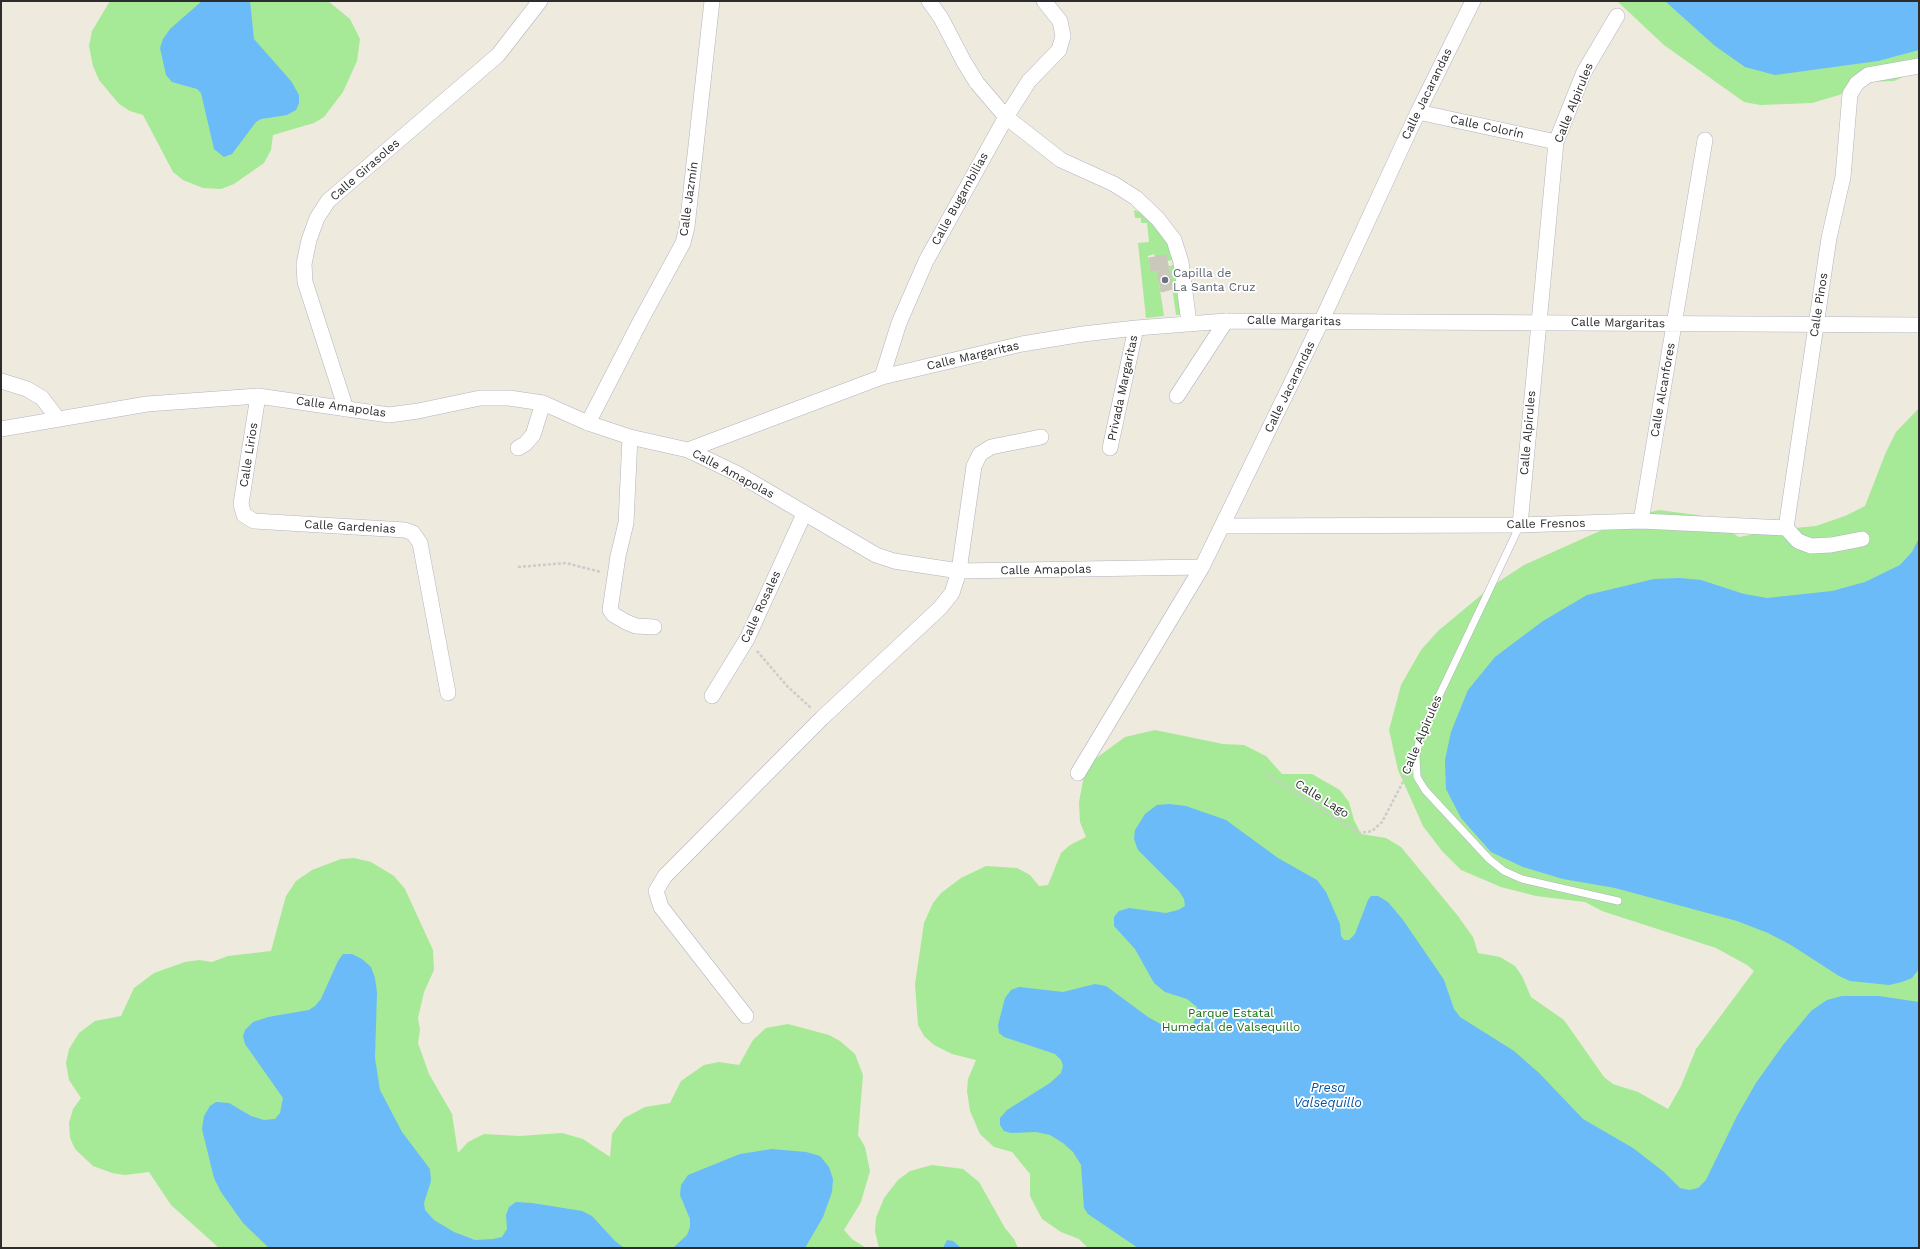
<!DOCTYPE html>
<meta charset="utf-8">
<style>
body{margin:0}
#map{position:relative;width:1920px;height:1249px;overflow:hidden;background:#efeade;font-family:"Work Sans",sans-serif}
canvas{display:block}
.frame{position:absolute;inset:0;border:2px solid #2c2c2c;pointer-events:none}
</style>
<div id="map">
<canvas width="1920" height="1249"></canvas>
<div class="frame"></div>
</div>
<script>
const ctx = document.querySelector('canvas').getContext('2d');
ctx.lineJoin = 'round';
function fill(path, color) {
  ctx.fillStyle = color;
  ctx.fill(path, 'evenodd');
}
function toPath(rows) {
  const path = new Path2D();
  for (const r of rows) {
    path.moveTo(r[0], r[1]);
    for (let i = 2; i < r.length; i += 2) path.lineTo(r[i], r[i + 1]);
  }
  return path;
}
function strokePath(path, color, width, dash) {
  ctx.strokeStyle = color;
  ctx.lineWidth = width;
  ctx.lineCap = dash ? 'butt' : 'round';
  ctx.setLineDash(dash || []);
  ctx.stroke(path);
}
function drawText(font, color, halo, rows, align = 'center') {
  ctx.font = font + ' "Work Sans",sans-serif';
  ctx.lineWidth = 3.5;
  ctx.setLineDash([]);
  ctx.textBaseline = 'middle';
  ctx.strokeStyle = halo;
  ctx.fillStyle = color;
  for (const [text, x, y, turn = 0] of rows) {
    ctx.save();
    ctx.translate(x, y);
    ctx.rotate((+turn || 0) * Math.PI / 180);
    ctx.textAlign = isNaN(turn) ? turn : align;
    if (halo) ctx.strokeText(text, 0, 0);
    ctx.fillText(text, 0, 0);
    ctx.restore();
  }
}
const green = toPath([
 [110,1,328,1,350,19,360,39,357,61,343,92,324,117,314,123,273,135,271,150,264,163,234,184,221,189,203,188,183,180,173,172,143,115,130,111,119,104,99,80,93,66,89,46,92,31],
 [1617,1,1919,1,1919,70,1894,81,1866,82,1839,95,1812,103,1760,105,1744,102,1664,45],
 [1134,210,1156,218,1181,266,1187,314,1176,315,1169,266,1173,265,1172,260,1167,261,1155,257,1154,254,1148,256,1151,271,1157,270,1164,316,1146,318,1138,243,1149,242,1147,223,1141,223,1141,218,1135,218],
 [1919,408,1919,1248,1088,1248,1079,1239,1061,1232,1042,1219,1030,1196,1030,1174,1012,1152,994,1147,980,1134,970,1111,967,1091,968,1079,976,1060,952,1054,934,1045,924,1036,918,1025,915,984,924,923,933,903,941,893,961,878,986,866,1017,868,1030,875,1039,886,1048,885,1061,853,1070,845,1086,837,1080,822,1079,802,1085,771,1095,759,1125,737,1155,730,1223,744,1244,745,1266,756,1282,774,1312,774,1340,790,1349,802,1354,820,1361,834,1386,838,1401,847,1458,916,1473,937,1478,953,1500,957,1515,966,1522,976,1531,997,1564,1020,1604,1077,1613,1084,1638,1092,1668,1109,1681,1086,1696,1049,1754,971,1747,965,1716,948,1602,911,1585,902,1536,896,1501,887,1461,870,1442,851,1423,826,1398,770,1389,730,1401,685,1421,650,1438,631,1492,586,1524,565,1631,517,1659,510,1704,516,1739,537,1774,530,1816,526,1845,516,1865,506,1886,452,1896,432],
 [354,858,371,862,394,876,405,889,433,950,434,970,424,992,418,1018,420,1030,418,1043,429,1074,452,1114,458,1153,468,1142,484,1134,520,1136,562,1133,583,1139,610,1157,612,1134,624,1118,645,1107,670,1103,681,1081,704,1065,719,1062,739,1065,753,1040,766,1028,788,1024,829,1035,840,1041,855,1054,863,1075,858,1135,865,1147,870,1171,861,1202,844,1230,852,1239,866,1248,219,1248,171,1205,149,1172,125,1175,112,1173,93,1166,75,1149,70,1138,69,1123,73,1109,81,1098,69,1080,66,1063,69,1049,79,1033,95,1021,121,1016,134,988,154,973,185,962,199,960,212,962,228,956,271,951,286,896,296,881,312,870,341,859],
 [932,1165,963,1169,979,1182,1005,1228,1014,1239,1018,1248,879,1248,875,1231,876,1218,884,1198,898,1180,910,1171]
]);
const water = toPath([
 [202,1,250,1,254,39,291,81,299,95,299,103,296,110,287,115,261,119,256,122,232,154,224,157,214,149,201,93,197,89,172,82,166,75,160,48,163,39,170,29],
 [1665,1,1919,1,1919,50,1878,61,1775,75,1745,67,1715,46],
 [1919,538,1919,969,1912,978,1902,982,1889,985,1850,981,1839,976,1791,945,1768,933,1737,921,1615,888,1563,879,1523,867,1491,852,1461,818,1446,789,1445,760,1451,732,1468,690,1495,657,1543,621,1587,595,1654,579,1680,578,1701,580,1744,594,1767,598,1832,591,1865,582,1900,565,1912,552],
 [1169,804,1186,806,1226,820,1278,858,1317,880,1326,892,1340,924,1341,936,1344,940,1349,940,1355,934,1368,900,1371,896,1378,896,1388,902,1403,920,1438,971,1444,980,1454,1009,1460,1017,1514,1051,1539,1073,1583,1119,1633,1148,1664,1172,1680,1188,1689,1190,1698,1188,1706,1180,1737,1116,1756,1083,1783,1045,1811,1011,1827,1000,1842,996,1879,996,1919,1002,1919,1248,1138,1248,1088,1214,1084,1208,1081,1165,1073,1152,1063,1143,1050,1135,1036,1132,1011,1133,1004,1131,1000,1125,1000,1118,1007,1110,1050,1083,1061,1073,1063,1066,1061,1060,1055,1054,1004,1037,999,1033,998,1025,1005,998,1011,990,1019,987,1063,992,1095,984,1106,986,1148,1017,1166,1027,1176,1030,1187,1029,1193,1023,1198,1014,1197,1007,1187,999,1165,992,1154,983,1135,949,1114,926,1114,917,1119,911,1129,908,1166,913,1178,910,1185,906,1184,899,1179,891,1138,850,1134,839,1135,830,1145,814,1157,805],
 [343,954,352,954,362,959,371,967,375,978,377,992,375,1058,380,1090,402,1132,430,1169,431,1181,424,1203,425,1210,434,1220,454,1232,475,1240,493,1239,502,1237,507,1229,506,1215,509,1207,516,1202,532,1203,582,1211,592,1216,615,1241,624,1248,269,1248,243,1223,221,1192,214,1178,202,1129,204,1116,210,1106,216,1102,229,1103,251,1116,264,1120,275,1119,280,1113,283,1098,245,1044,243,1036,245,1030,253,1022,268,1017,309,1010,315,1006,321,999,338,961],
 [772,1149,806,1152,820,1156,829,1167,833,1179,832,1192,823,1217,805,1248,673,1248,687,1235,690,1227,690,1219,680,1195,681,1185,688,1175,740,1154],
 [947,1240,953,1241,961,1248,943,1248]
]);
const building = toPath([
 [1166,255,1173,289,1161,292,1157,270,1151,271,1149,258,1166,255]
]);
const path = toPath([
 [518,567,566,563,601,572],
 [757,651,787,686,811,708],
 [1265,774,1360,833,1372,831,1382,822,1406,776]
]);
const service = toPath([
 [1520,525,1429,717,1419,742,1416,756,1417,777,1425,790,1489,859,1504,871,1522,879,1618,901]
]);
const minor = toPath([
 [929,1,941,18,964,62,977,83,1006,117,1061,160,1114,184,1136,198,1158,219,1174,240,1181,262,1189,323],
 [1418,112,1556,142],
 [882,377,899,323,926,261,1006,117,1029,81,1059,50,1063,36,1060,21,1044,1],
 [1,381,27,389,42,398,58,419],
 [258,396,241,504,244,515,254,521,405,530,413,533,420,543,448,693],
 [1177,396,1226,321],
 [346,409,305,282,304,264,309,240,317,218,328,201,498,55,540,1],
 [588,423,641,320,683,243,687,227,712,1],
 [1,429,147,404,258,396,389,415,418,411,480,398,509,398,543,403,588,423,630,437,688,450,738,474,876,555,894,561,959,571,1202,567],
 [630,437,626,523,618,556,610,610,614,615,626,622,636,626,654,627],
 [518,448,525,444,533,435,543,403],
 [1110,448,1136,328],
 [688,450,882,377,1022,344,1083,334,1136,328,1226,321,1919,325],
 [1641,521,1705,140],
 [1520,525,1556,142,1584,72,1617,16],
 [1222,526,1520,525,1641,521,1786,528,1798,541,1811,546,1831,545,1862,539],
 [1786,528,1829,238,1843,177,1850,94,1857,83,1868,75,1919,66],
 [712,696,747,639,804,514],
 [1078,773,1202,567,1321,322,1418,112,1473,1],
 [746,1016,661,907,656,891,665,876,822,718,940,608,952,593,959,571,974,466,980,454,991,447,1041,437]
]);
const markers = [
 [1165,280,4,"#6b7280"]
];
const streetNames = [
 ["Calle Jacarandas",1427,94,-64],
 ["Calle Alpirules",1574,103,-68],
 ["Calle Colorín",1487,127,12],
 ["Calle Girasoles",365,170,-41],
 ["Calle Jazmín",689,199,-82],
 ["Calle Bugambilias",960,199,-61],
 ["Calle Pinos",1819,305,-81],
 ["Calle Margaritas",1294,321,1],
 ["Calle Margaritas",1618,323,1],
 ["Calle Margaritas",973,356,-13],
 ["Calle Jacarandas",1290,387,-64],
 ["Privada Margaritas",1123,388,-78],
 ["Calle Alcanfores",1663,390,-80],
 ["Calle Amapolas",341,407,8],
 ["Calle Alpirules",1528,433,-85],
 ["Calle Lirios",249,455,-81],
 ["Calle Amapolas",733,474,28],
 ["Calle Fresnos",1546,524,-1],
 ["Calle Gardenias",350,527,3],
 ["Calle Amapolas",1046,570,-1],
 ["Calle Rosales",761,607,-65],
 ["Calle Alpirules",1422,735,-67],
 ["Calle Lago",1322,799,32]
];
const worshipNames = [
 ["Capilla de",1173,273],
 ["La Santa Cruz",1173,287]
];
const parkNames = [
 ["Parque Estatal",1231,1013],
 ["Humedal de Valsequillo",1231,1027]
];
const waterNames = [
 ["Presa",1328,1088],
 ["Valsequillo",1328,1103]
];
fill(green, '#a6e997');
fill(water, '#6abbf7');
fill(building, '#cac7bd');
strokePath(building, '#cac7b7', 1);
strokePath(service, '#b2b2c1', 8);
strokePath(minor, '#b2b2c1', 16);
strokePath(path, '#ccc', 2.5, [3, 2]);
strokePath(service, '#fff', 7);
strokePath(minor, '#fff', 15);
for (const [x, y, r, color] of markers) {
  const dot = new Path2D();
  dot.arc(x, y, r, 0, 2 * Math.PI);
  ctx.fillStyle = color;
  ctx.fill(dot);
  strokePath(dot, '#fff', 1.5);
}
drawText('12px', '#2c2c2c', '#fff', streetNames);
drawText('12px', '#5b616d', '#fff', worshipNames, 'left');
drawText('12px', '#1a7016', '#fff', parkNames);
drawText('italic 13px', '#0455a8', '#fff', waterNames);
</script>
